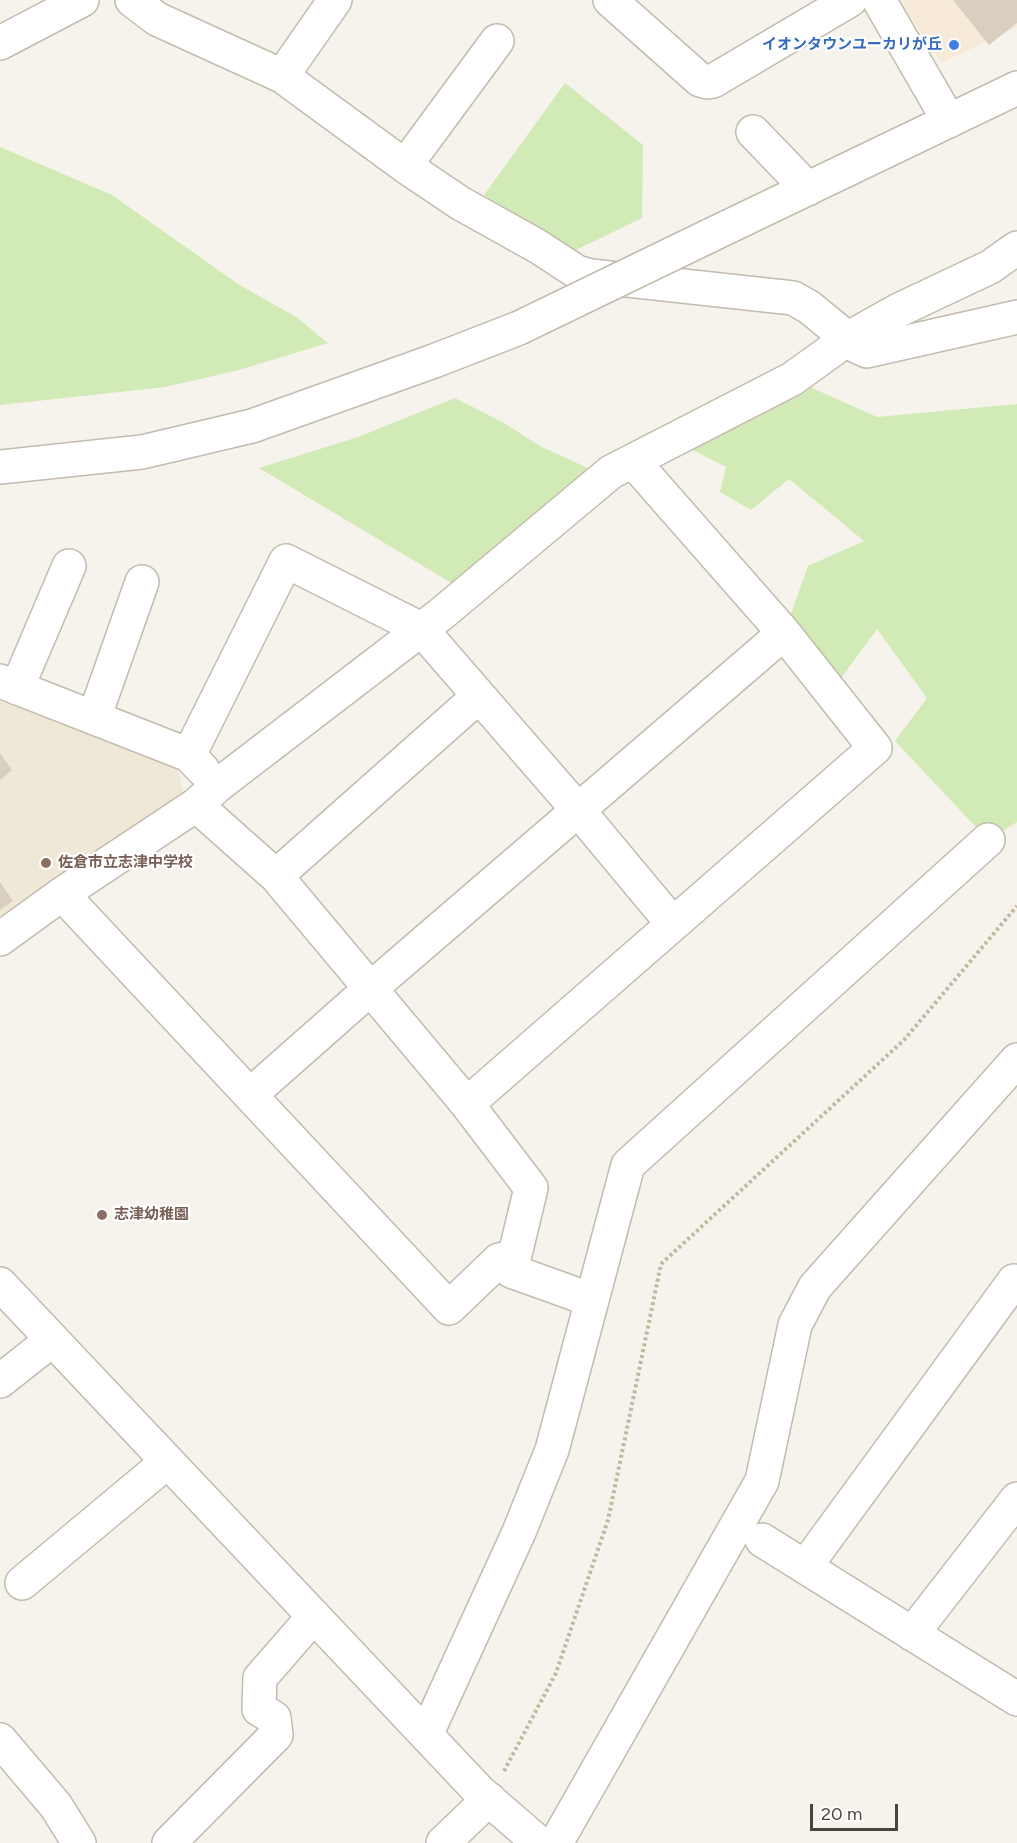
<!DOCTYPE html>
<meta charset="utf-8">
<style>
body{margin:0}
#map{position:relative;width:1017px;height:1843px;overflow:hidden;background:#f6f3ec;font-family:Figtree,sans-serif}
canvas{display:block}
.scale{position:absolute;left:810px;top:1804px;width:88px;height:27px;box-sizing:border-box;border:3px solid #4b4439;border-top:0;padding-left:8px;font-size:18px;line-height:21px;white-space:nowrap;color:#4b4439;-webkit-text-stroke:4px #fff;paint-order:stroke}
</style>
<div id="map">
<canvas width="1017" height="1843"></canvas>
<div class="scale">20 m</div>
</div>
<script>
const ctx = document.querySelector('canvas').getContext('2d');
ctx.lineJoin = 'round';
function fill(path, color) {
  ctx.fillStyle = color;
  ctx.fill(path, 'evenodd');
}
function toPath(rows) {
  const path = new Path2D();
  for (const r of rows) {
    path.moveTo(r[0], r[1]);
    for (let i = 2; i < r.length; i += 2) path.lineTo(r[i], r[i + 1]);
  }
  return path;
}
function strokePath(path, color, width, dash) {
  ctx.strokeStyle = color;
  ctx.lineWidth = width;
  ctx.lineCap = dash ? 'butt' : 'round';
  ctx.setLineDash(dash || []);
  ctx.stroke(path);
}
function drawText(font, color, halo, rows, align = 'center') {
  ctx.font = font + ' Figtree,"Noto Sans JP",sans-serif';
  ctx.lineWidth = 4.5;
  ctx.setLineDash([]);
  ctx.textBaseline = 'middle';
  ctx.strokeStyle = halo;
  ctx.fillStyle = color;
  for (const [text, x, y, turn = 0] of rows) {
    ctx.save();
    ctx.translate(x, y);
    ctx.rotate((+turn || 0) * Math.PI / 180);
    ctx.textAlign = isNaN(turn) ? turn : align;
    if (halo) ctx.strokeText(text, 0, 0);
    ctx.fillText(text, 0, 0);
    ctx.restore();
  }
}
const commercial = toPath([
 [899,0,1017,0,1017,27,941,63]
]);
const education = toPath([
 [0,694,177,764,184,797,0,930]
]);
const green = toPath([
 [565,83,643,145,642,218,570,253,484,195],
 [0,147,112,195,238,284,296,317,328,343,239,370,165,387,0,405],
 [792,379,877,417,1017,404,1017,822,988,840,895,741,927,698,877,629,831,692,784,633,808,566,864,541,789,479,751,510,720,492,726,467,689,448],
 [455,398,504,423,540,446,592,470,458,587,259,468,358,437]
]);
const building = toPath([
 [953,0,1017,0,1017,23,989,45],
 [0,753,12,770,0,780],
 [0,882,13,901,0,910]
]);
const path = toPath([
 [504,1771,556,1673,608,1520,661,1264,904,1040,1017,906]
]);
const minor = toPath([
 [132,0,157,19,282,76,405,166,460,203,537,246,577,272,591,276,793,298,809,307,858,347,867,351,1017,317],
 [610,0,700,80,707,82,713,81,850,0],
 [879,0,949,121],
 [0,43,82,0],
 [282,76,335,0],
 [753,132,808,189],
 [405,166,497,41],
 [709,236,1017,88],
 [0,467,142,452,252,426,434,361,519,328],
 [0,681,189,755,203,770],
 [17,688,69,566],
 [94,718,142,582],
 [189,755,286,561,421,629,578,810,673,924],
 [196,805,276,876,467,1104,531,1188,511,1271,592,1300],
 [276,876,479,696],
 [62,894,449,1308,499,1260,514,1257],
 [0,939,62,894,196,805,217,786,440,615,611,472,792,379,849,338,899,310,990,267,1017,248],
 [250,1095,370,989,784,633],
 [467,1104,875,748,784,633,633,461],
 [0,1284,480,1792,539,1843],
 [0,1381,52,1340],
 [762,1540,1017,1699],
 [805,1567,1014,1281,1017,1283],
 [22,1583,167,1462],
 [912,1634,1017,1499],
 [426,1735,519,1532,552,1450,628,1165,988,840],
 [0,1740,56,1806,79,1843],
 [169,1843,276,1735,274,1718,259,1709,260,1678,314,1616],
 [443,1843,489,1799],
 [556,1843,762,1481,795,1325,815,1287,1017,1060]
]);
const minorBridge = toPath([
 [519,328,709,236]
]);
const markers = [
 [954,45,6,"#3f7fe0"],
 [46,863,6,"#8d6e63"],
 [102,1215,6,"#8d6e63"]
];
const shopNames = [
 ["イオンタウンユーカリが丘",942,45]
];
const educationNames = [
 ["佐倉市立志津中学校",58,863],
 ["志津幼稚園",114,1215]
];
fill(commercial, '#f7ead8');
fill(education, '#efe8d6');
fill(green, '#d2eab5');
fill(building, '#d8cfc1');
strokePath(minor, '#c2bbae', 36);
strokePath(path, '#c4b79f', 4, [3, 3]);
strokePath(minor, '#fff', 33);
strokePath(minorBridge, '#c2bbae', 36, []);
strokePath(minorBridge, '#fff', 33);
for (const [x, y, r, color] of markers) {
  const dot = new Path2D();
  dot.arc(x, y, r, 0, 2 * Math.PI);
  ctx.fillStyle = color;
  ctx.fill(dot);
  strokePath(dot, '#fff', 2);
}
drawText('bold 15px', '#366cbe', '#fff', shopNames, 'right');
drawText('bold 15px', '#785e54', '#fff', educationNames, 'left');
</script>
